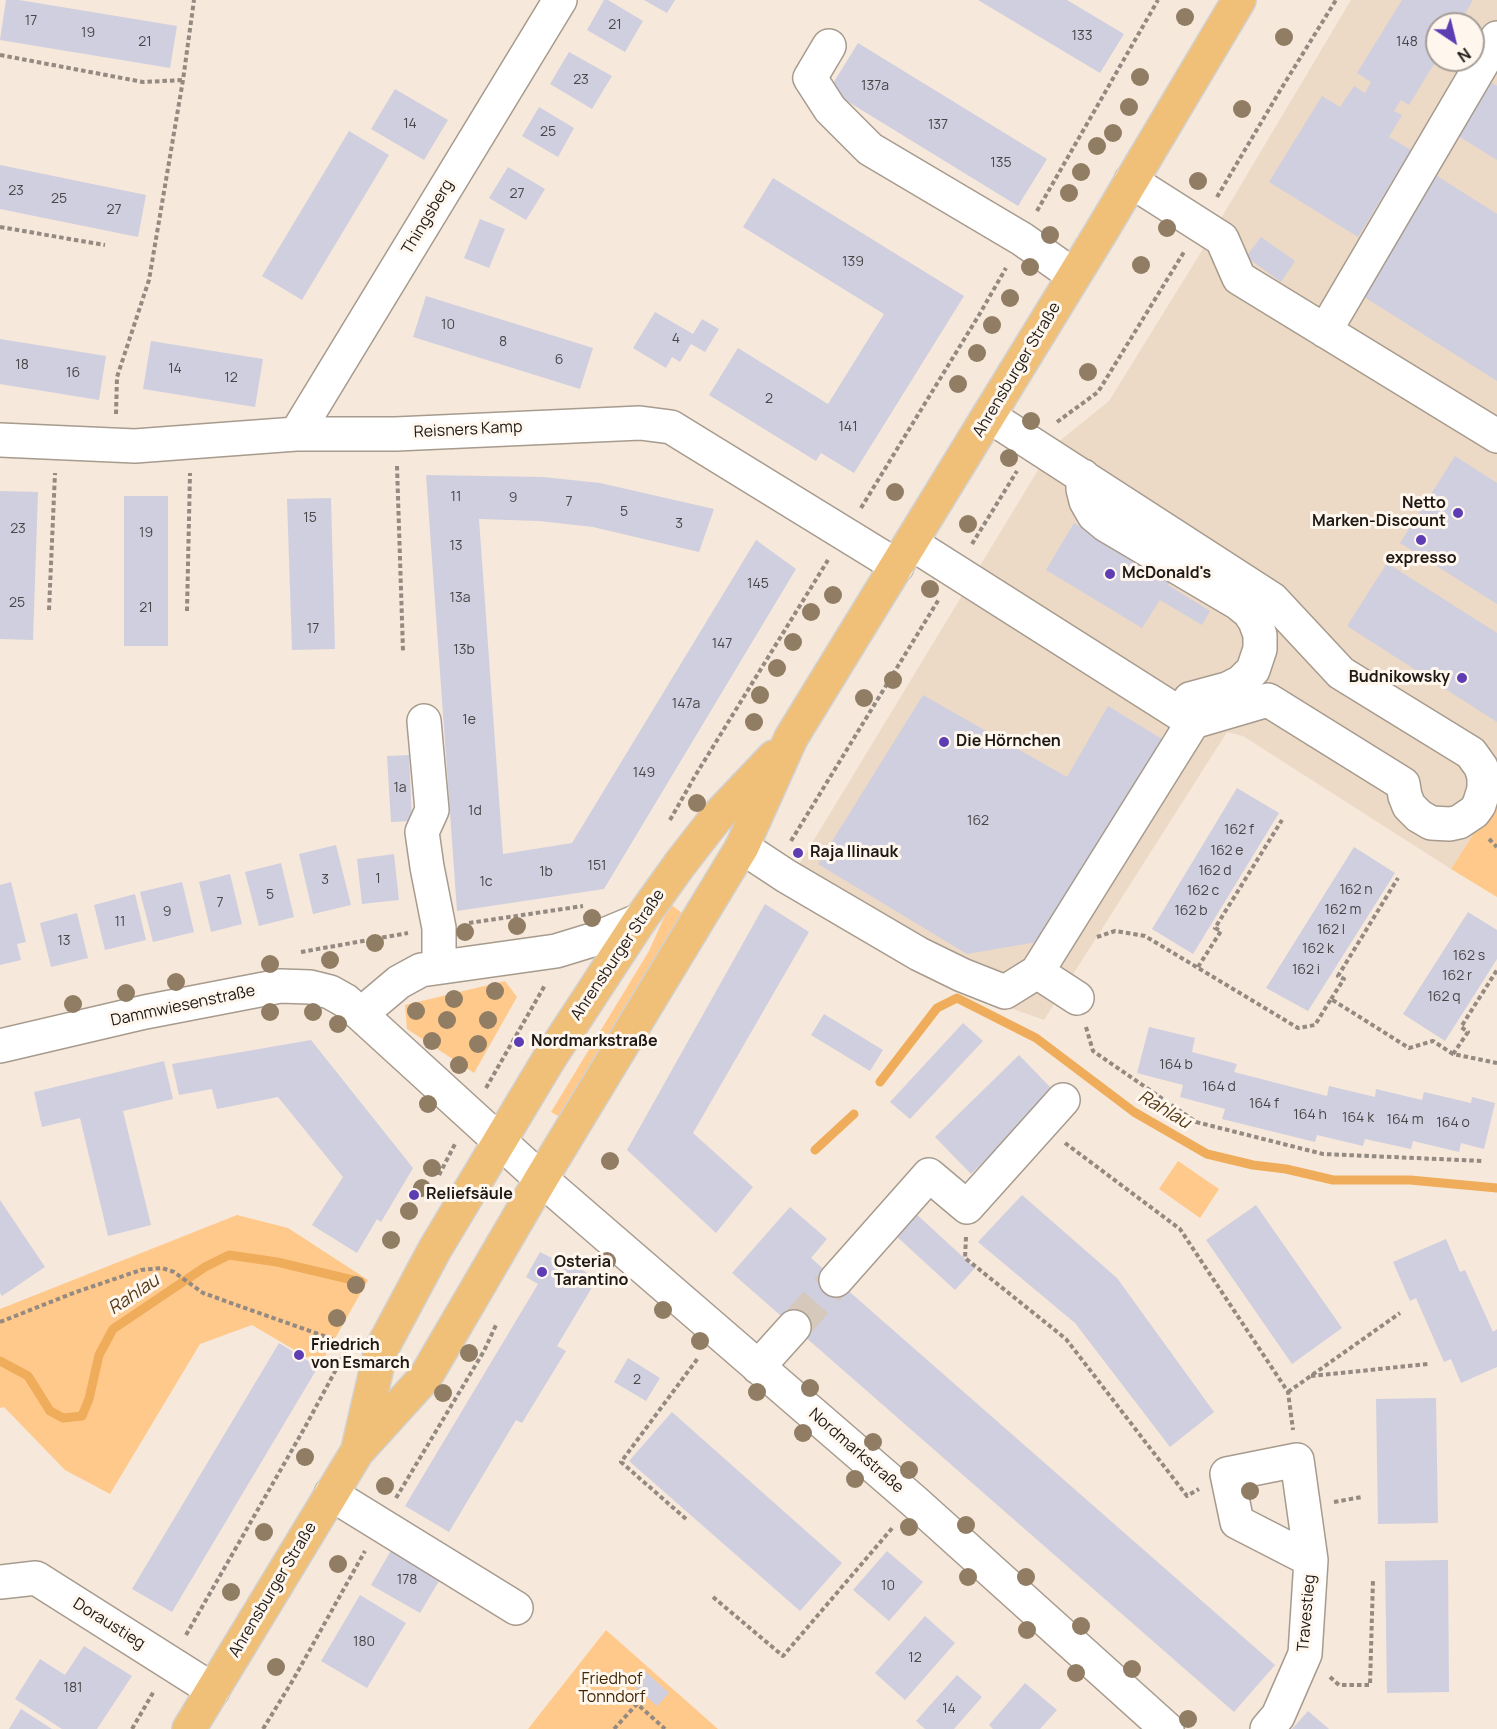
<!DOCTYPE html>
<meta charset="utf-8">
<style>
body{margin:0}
#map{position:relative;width:1497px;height:1729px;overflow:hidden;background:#f6e8da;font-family:Manrope,sans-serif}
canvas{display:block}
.north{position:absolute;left:1425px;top:12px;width:60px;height:60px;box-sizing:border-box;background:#fff7ee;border:2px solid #a59e97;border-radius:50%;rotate:145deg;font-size:16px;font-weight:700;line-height:24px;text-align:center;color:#1e1915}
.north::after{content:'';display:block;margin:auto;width:21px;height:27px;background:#5d3cb4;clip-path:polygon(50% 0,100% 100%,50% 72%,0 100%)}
</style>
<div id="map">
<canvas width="1497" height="1729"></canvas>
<div class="north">N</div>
</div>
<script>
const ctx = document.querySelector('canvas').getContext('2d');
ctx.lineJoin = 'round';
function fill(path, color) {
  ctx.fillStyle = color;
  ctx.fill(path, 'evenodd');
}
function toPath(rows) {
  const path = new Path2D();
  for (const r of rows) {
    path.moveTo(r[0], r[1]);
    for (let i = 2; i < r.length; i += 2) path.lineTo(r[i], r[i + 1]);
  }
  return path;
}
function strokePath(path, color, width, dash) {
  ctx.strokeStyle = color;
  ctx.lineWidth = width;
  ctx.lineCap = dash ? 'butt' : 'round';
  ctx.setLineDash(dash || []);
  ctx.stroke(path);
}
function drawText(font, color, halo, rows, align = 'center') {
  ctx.font = font + ' Manrope,sans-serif';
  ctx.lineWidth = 6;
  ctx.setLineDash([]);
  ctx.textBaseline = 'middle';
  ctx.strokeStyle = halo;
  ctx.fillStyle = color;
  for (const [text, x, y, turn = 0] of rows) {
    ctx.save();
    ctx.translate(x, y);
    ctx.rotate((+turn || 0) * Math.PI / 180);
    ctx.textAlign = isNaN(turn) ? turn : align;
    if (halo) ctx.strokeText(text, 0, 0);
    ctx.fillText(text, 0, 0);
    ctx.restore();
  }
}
const built = toPath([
 [1351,0,1497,0,1497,797,1451,869,1243,736,1227,732,1044,1020,938,982,786,886,1052,447,1109,401,1198,257],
 [1437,24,1473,24,1473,60,1437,60]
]);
const green = toPath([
 [1497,797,1497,897,1451,869],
 [670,904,682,913,560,1117,551,1112,649,951],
 [505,981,517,997,474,1073,407,1029,405,1005],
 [1178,1161,1219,1189,1200,1218,1159,1189],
 [237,1215,288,1228,368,1280,320,1365,252,1325,200,1344,110,1494,65,1470,4,1407,0,1408,0,1309],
 [606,1630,718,1729,528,1729]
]);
const stream = toPath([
 [880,1082,937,1008,957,998,1036,1038,1134,1112,1207,1154,1253,1165,1286,1169,1333,1180,1410,1180,1497,1188],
 [815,1150,854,1114],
 [0,1361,28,1376,50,1411,63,1418,82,1416,89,1399,99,1355,113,1329,205,1267,229,1255,277,1262,361,1282]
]);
const building = toPath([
 [6,0,19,0,177,26,170,68,0,40],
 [604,0,608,0,643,21,625,52,587,30],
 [644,0,675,0,667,13],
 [978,0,1067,0,1124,34,1100,73],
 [1402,0,1473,0,1459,24,1437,24,1437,59,1409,105,1401,100,1394,111,1402,115,1389,137,1411,150,1358,237,1269,182,1322,96,1340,107,1354,86,1365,93,1371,82,1357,73],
 [858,43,1047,159,1018,206,829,90],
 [569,52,612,76,592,109,550,84],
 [1488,81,1497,86,1497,160,1455,134],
 [395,89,448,120,424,160,371,129],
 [539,107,574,128,558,157,522,136],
 [349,131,389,155,302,300,262,276],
 [0,165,146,195,138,237,0,209],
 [508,167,545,189,526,220,489,198],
 [1434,174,1497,214,1497,381,1358,293],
 [773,178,964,296,854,473,821,453,816,461,709,395,738,348,828,404,884,314,743,227],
 [480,219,505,229,489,268,464,258],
 [1261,237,1295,261,1281,282,1246,257],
 [426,296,593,348,580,389,413,337],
 [655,312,693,334,702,319,719,329,705,352,691,344,680,362,672,357,666,368,633,348],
 [0,339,106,356,99,400,0,384],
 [151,341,263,359,255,407,143,389],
 [1455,456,1497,483,1497,604,1400,543],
 [426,475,543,477,600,483,714,509,699,552,593,527,539,521,479,519,503,854,572,843,756,540,796,569,604,889,457,911],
 [0,491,38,492,33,640,0,639],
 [124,496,168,496,168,646,124,646],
 [331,498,335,649,292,650,287,499],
 [1074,523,1111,545,1173,577,1168,585,1210,611,1202,625,1160,600,1142,628,1046,570],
 [1387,563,1497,633,1497,722,1347,626],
 [923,695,1067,777,1108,706,1162,739,1037,942,967,954,818,864],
 [409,755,412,821,391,822,387,756],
 [1237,788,1279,813,1193,954,1152,929],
 [336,845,351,905,313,914,299,854],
 [1354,847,1395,873,1308,1011,1266,988],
 [394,854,399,900,362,904,357,859],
 [281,863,294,917,259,926,245,872],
 [230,874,242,924,211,932,199,882],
 [11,882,26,942,17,944,21,960,0,965,0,885],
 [182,882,194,932,153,942,140,892],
 [135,894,146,940,105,950,94,905],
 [765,904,809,932,693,1133,753,1187,716,1233,627,1150],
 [1468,912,1497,930,1497,959,1445,1041,1403,1014],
 [77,913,88,958,51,967,40,923],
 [824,1014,883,1050,870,1071,811,1035],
 [963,1023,983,1041,910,1119,890,1102],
 [1149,1027,1195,1038,1192,1052,1237,1064,1234,1072,1327,1096,1329,1086,1375,1097,1376,1089,1422,1100,1424,1092,1471,1103,1472,1097,1495,1103,1484,1149,1461,1143,1459,1152,1413,1141,1411,1149,1365,1139,1363,1146,1317,1135,1315,1142,1222,1119,1225,1109,1180,1097,1183,1085,1137,1073],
 [311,1040,413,1168,381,1222,377,1219,357,1253,312,1225,343,1177,278,1097,217,1109,212,1089,179,1095,172,1064],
 [1019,1055,1055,1092,971,1174,935,1137],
 [164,1061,173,1099,123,1111,151,1225,108,1236,80,1118,42,1127,34,1092],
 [1022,1195,1117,1278,1214,1412,1170,1447,1075,1323,978,1242],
 [0,1200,45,1267,2,1296,0,1293],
 [1256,1205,1342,1328,1292,1364,1206,1240],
 [790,1207,827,1239,811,1258,1275,1665,1234,1712,732,1273],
 [914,1212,975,1268,955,1290,894,1234],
 [1446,1239,1460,1272,1465,1270,1493,1332,1497,1329,1497,1367,1461,1383,1451,1359,1444,1362,1416,1298,1410,1301,1393,1262],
 [540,1252,554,1259,563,1258,597,1279,557,1346,566,1351,522,1423,516,1420,449,1532,405,1506,538,1284,526,1277],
 [279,1343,318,1367,172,1612,132,1589],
 [628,1358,660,1378,646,1401,614,1382],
 [1436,1398,1438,1523,1378,1524,1376,1399],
 [672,1412,842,1563,800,1611,629,1461],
 [393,1547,442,1576,420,1613,371,1585],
 [887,1551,923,1582,889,1621,853,1590],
 [1448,1560,1449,1692,1387,1693,1385,1561],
 [360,1595,406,1623,367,1688,321,1661],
 [925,1616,955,1643,905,1700,875,1673],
 [84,1646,132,1676,97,1729,62,1729,15,1699,40,1659,65,1675],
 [646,1672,669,1693,657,1706,634,1686],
 [957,1675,982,1697,954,1729,925,1729,916,1721],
 [1025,1683,1057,1710,1040,1729,993,1729,989,1725],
 [21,1709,52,1729,9,1729],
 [1308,1711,1329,1729,1292,1729]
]);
const minorTunnel = toPath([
 [794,1327,836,1280]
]);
const path = toPath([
 [0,55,143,82,183,80],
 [1217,197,1281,89,1336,0],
 [1037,211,1158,0],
 [0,227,105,245],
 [116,414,117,377,149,280,183,80,194,0],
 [1057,422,1098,392,1184,252],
 [397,466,403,651],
 [861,508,979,315,1006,268],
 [972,544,1017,471],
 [49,610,55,473],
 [187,611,190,473],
 [670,820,695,776,828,560],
 [1489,839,1497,847],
 [791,841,939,599],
 [469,923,583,906],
 [1097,937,1115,931,1145,936,1298,1028,1315,1025,1331,999,1409,1048,1433,1041,1453,1054,1497,1063],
 [301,952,408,933],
 [1198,967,1221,931,1215,928,1282,820],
 [1331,999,1344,979,1338,976,1398,878],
 [1086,1027,1093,1051,1196,1122,1323,1154,1483,1161],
 [1453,1054,1468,1032,1461,1027,1497,970],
 [486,1088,545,985],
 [1065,1143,1180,1229,1288,1392,1293,1430],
 [439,1175,455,1144],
 [966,1237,965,1258,1066,1339,1187,1496,1199,1489],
 [0,1322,76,1292,141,1270,162,1268,174,1272,203,1293,349,1345],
 [1311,1376,1428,1364],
 [1288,1392,1400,1313],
 [396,1498,484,1351,496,1325],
 [1334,1502,1362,1497],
 [686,1519,621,1462,698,1358],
 [713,1597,783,1656,894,1526],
 [186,1635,304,1429,346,1351],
 [1330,1677,1339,1685,1370,1685,1373,1580],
 [132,1729,154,1691],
 [263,1729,293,1680,365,1551],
 [614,1729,637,1704,665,1729]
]);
const minor = toPath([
 [829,46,810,78,830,109,870,149,1022,239,1073,275],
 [1131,181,1222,239,1239,278,1497,436],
 [1325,331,1497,38],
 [296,434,560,0],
 [0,440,135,446,296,434,396,434,640,423,671,427,897,566],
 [1083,476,1083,489,1086,501,1094,515,1106,525,1238,603,1249,612,1255,621,1260,635,1260,649,1253,670,1241,682,1227,689,1190,699],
 [911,543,1193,722,1268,700,1403,784,1405,796,1409,806,1419,816,1431,823,1450,824,1459,822,1474,812,1479,805,1484,789,1484,777,1481,767,1471,753,1341,673,1272,599,989,416],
 [424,721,432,810,422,832,427,867,439,928,439,967],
 [742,847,786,876,919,954,962,975,1005,992,1037,972,1077,998],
 [1037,972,1193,722],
 [361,1014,399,982,421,970,556,951,592,940,640,920],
 [0,1046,145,1012,280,986,310,987,330,992,346,1001,541,1179,915,1502,1167,1729],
 [836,1280,929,1175,967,1207,1063,1100],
 [758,1367,794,1327],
 [331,1494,516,1608],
 [0,1582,36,1578,213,1690],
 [1267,1729,1278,1716,1305,1654,1311,1560,1297,1460,1227,1474,1237,1522,1311,1560]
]);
const major = toPath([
 [358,1449,381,1350,435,1249,549,1059,640,920,680,864,715,819,774,757],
 [189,1729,357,1452,426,1376,541,1179,742,847,791,738,1101,232,1239,0]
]);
const trees = [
 [1185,17],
 [1284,37],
 [1140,77],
 [1129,107],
 [1242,109],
 [1113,133],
 [1097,146],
 [1081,172],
 [1198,181],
 [1069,193],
 [1167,228],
 [1050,235],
 [1141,265],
 [1030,267],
 [1010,298],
 [992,325],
 [977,353],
 [1088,372],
 [958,384],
 [1031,421],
 [1009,458],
 [895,492],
 [968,524],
 [930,589],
 [833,595],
 [811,612],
 [793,642],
 [777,668],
 [893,680],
 [760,695],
 [864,698],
 [754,722],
 [697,803],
 [592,918],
 [517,926],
 [465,932],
 [375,943],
 [330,960],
 [270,964],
 [176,982],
 [495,991],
 [126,993],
 [454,999],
 [73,1004],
 [416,1011],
 [270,1012],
 [313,1012],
 [447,1020],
 [488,1020],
 [338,1024],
 [432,1041],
 [478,1044],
 [459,1065],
 [428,1104],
 [610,1161],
 [432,1168],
 [422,1188],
 [409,1211],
 [391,1240],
 [607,1261],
 [356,1285],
 [663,1310],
 [337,1318],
 [700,1341],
 [469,1353],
 [810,1388],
 [757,1392],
 [443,1393],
 [803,1433],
 [873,1442],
 [305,1457],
 [909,1470],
 [855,1479],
 [385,1486],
 [1250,1491],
 [966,1525],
 [909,1527],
 [264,1532],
 [338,1564],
 [968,1577],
 [1026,1577],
 [231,1592],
 [1081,1626],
 [1027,1630],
 [276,1667],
 [1132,1669],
 [1076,1673],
 [1188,1719]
];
const markers = [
 [1458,513,6,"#5d3cb4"],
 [1421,540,6,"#5d3cb4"],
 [1110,574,6,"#5d3cb4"],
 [1462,678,6,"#5d3cb4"],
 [944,742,6,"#5d3cb4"],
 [798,853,6,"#5d3cb4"],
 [519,1042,6,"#5d3cb4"],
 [414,1195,6,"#5d3cb4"],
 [542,1272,6,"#5d3cb4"],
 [299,1355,6,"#5d3cb4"]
];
const numberNames = [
 ["17",31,21],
 ["21",615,25],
 ["19",88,33],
 ["133",1082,36],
 ["21",145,42],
 ["148",1407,42],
 ["23",581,80],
 ["137a",875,86],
 ["14",410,124],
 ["137",938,125],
 ["25",548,132],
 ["135",1001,163],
 ["23",16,191],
 ["27",517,194],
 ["25",59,199],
 ["27",114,210],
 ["139",853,262],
 ["10",448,325],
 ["4",676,339],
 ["8",503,342],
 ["6",559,360],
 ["18",22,365],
 ["14",175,369],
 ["16",73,373],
 ["12",231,378],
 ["2",769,399],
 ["141",848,427],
 ["11",456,497],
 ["9",513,498],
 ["7",569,502],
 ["5",624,512],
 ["15",310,518],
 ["3",679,524],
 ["23",18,529],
 ["19",146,533],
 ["13",456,546],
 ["145",758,584],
 ["13a",460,598],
 ["25",17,603],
 ["21",146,608],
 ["17",313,629],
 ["147",722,644],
 ["13b",464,650],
 ["147a",686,704],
 ["1e",469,720],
 ["149",644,773],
 ["1a",400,788],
 ["1d",475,811],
 ["162",978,821],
 ["162 f",1239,830],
 ["162 e",1227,851],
 ["151",597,866],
 ["162 d",1215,871],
 ["1b",546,872],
 ["1",378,879],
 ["3",325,880],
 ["1c",486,882],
 ["162 n",1356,890],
 ["162 c",1203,891],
 ["5",270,895],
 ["7",220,903],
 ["162 m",1343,910],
 ["162 b",1191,911],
 ["9",167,912],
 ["11",120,922],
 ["162 l",1331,930],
 ["13",64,941],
 ["162 k",1318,949],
 ["162 s",1469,956],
 ["162 i",1306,970],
 ["162 r",1457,976],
 ["162 q",1444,997],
 ["164 b",1176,1065],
 ["164 d",1219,1087],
 ["164 f",1264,1104],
 ["164 h",1310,1115],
 ["164 k",1358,1118],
 ["164 m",1405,1120],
 ["164 o",1453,1123],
 ["2",637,1380],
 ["178",407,1580],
 ["10",888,1586],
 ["180",364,1642],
 ["12",915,1658],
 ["181",73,1688],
 ["14",949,1709]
];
const streetNames = [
 ["Thingsberg",428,217,-59],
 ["Ahrensburger Straße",1017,370,-59],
 ["Reisners Kamp",468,430,-3],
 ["Ahrensburger Straße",618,955,-56],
 ["Dammwiesenstraße",183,1006,-12],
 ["Nordmarkstraße",856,1451,41],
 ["Ahrensburger Straße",273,1590,-59],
 ["Travestieg",1307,1613,-85],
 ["Doraustieg",109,1624,32]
];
const poiNames = [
 ["Netto",1446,504,"right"],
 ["Marken-Discount",1446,522,"right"],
 ["expresso",1421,559,"center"],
 ["McDonald's",1122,574],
 ["Budnikowsky",1450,678,"right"],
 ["Die Hörnchen",956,742],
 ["Raja Ilinauk",810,853],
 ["Nordmarkstraße",531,1042],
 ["Reliefsäule",426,1195],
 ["Osteria",554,1263],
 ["Tarantino",554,1281],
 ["Friedrich",311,1346],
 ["von Esmarch",311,1364]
];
const parkNames = [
 ["Friedhof",612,1680],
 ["Tonndorf",612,1698]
];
const waterNames = [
 ["Rahlau",1164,1110,31],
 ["Rahlau",134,1295,-34]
];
fill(built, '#ecdac6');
fill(green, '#ffc98c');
strokePath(stream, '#efac5a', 9);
fill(building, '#d0cfe0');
strokePath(minorTunnel, '#d6c9bc', 33, [33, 16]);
strokePath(minor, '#a79b8e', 36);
strokePath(major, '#d2d1d0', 36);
strokePath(path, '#948a81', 4, [4.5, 3]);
strokePath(minor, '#fff', 33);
strokePath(major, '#f0c079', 33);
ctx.fillStyle = '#917d63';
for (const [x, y] of trees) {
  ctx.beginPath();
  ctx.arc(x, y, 9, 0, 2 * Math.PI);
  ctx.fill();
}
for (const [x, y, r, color] of markers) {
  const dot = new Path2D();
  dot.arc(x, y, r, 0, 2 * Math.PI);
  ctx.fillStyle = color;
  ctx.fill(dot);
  strokePath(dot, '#fff7ee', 2);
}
drawText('14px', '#4a4648', null, numberNames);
drawText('16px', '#1e1915', '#fff7ee', streetNames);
drawText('bold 16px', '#1e1915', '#fff7ee', poiNames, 'left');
drawText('16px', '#3f2501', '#fff7ee', parkNames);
drawText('italic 18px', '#573b19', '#fff7ee', waterNames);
</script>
